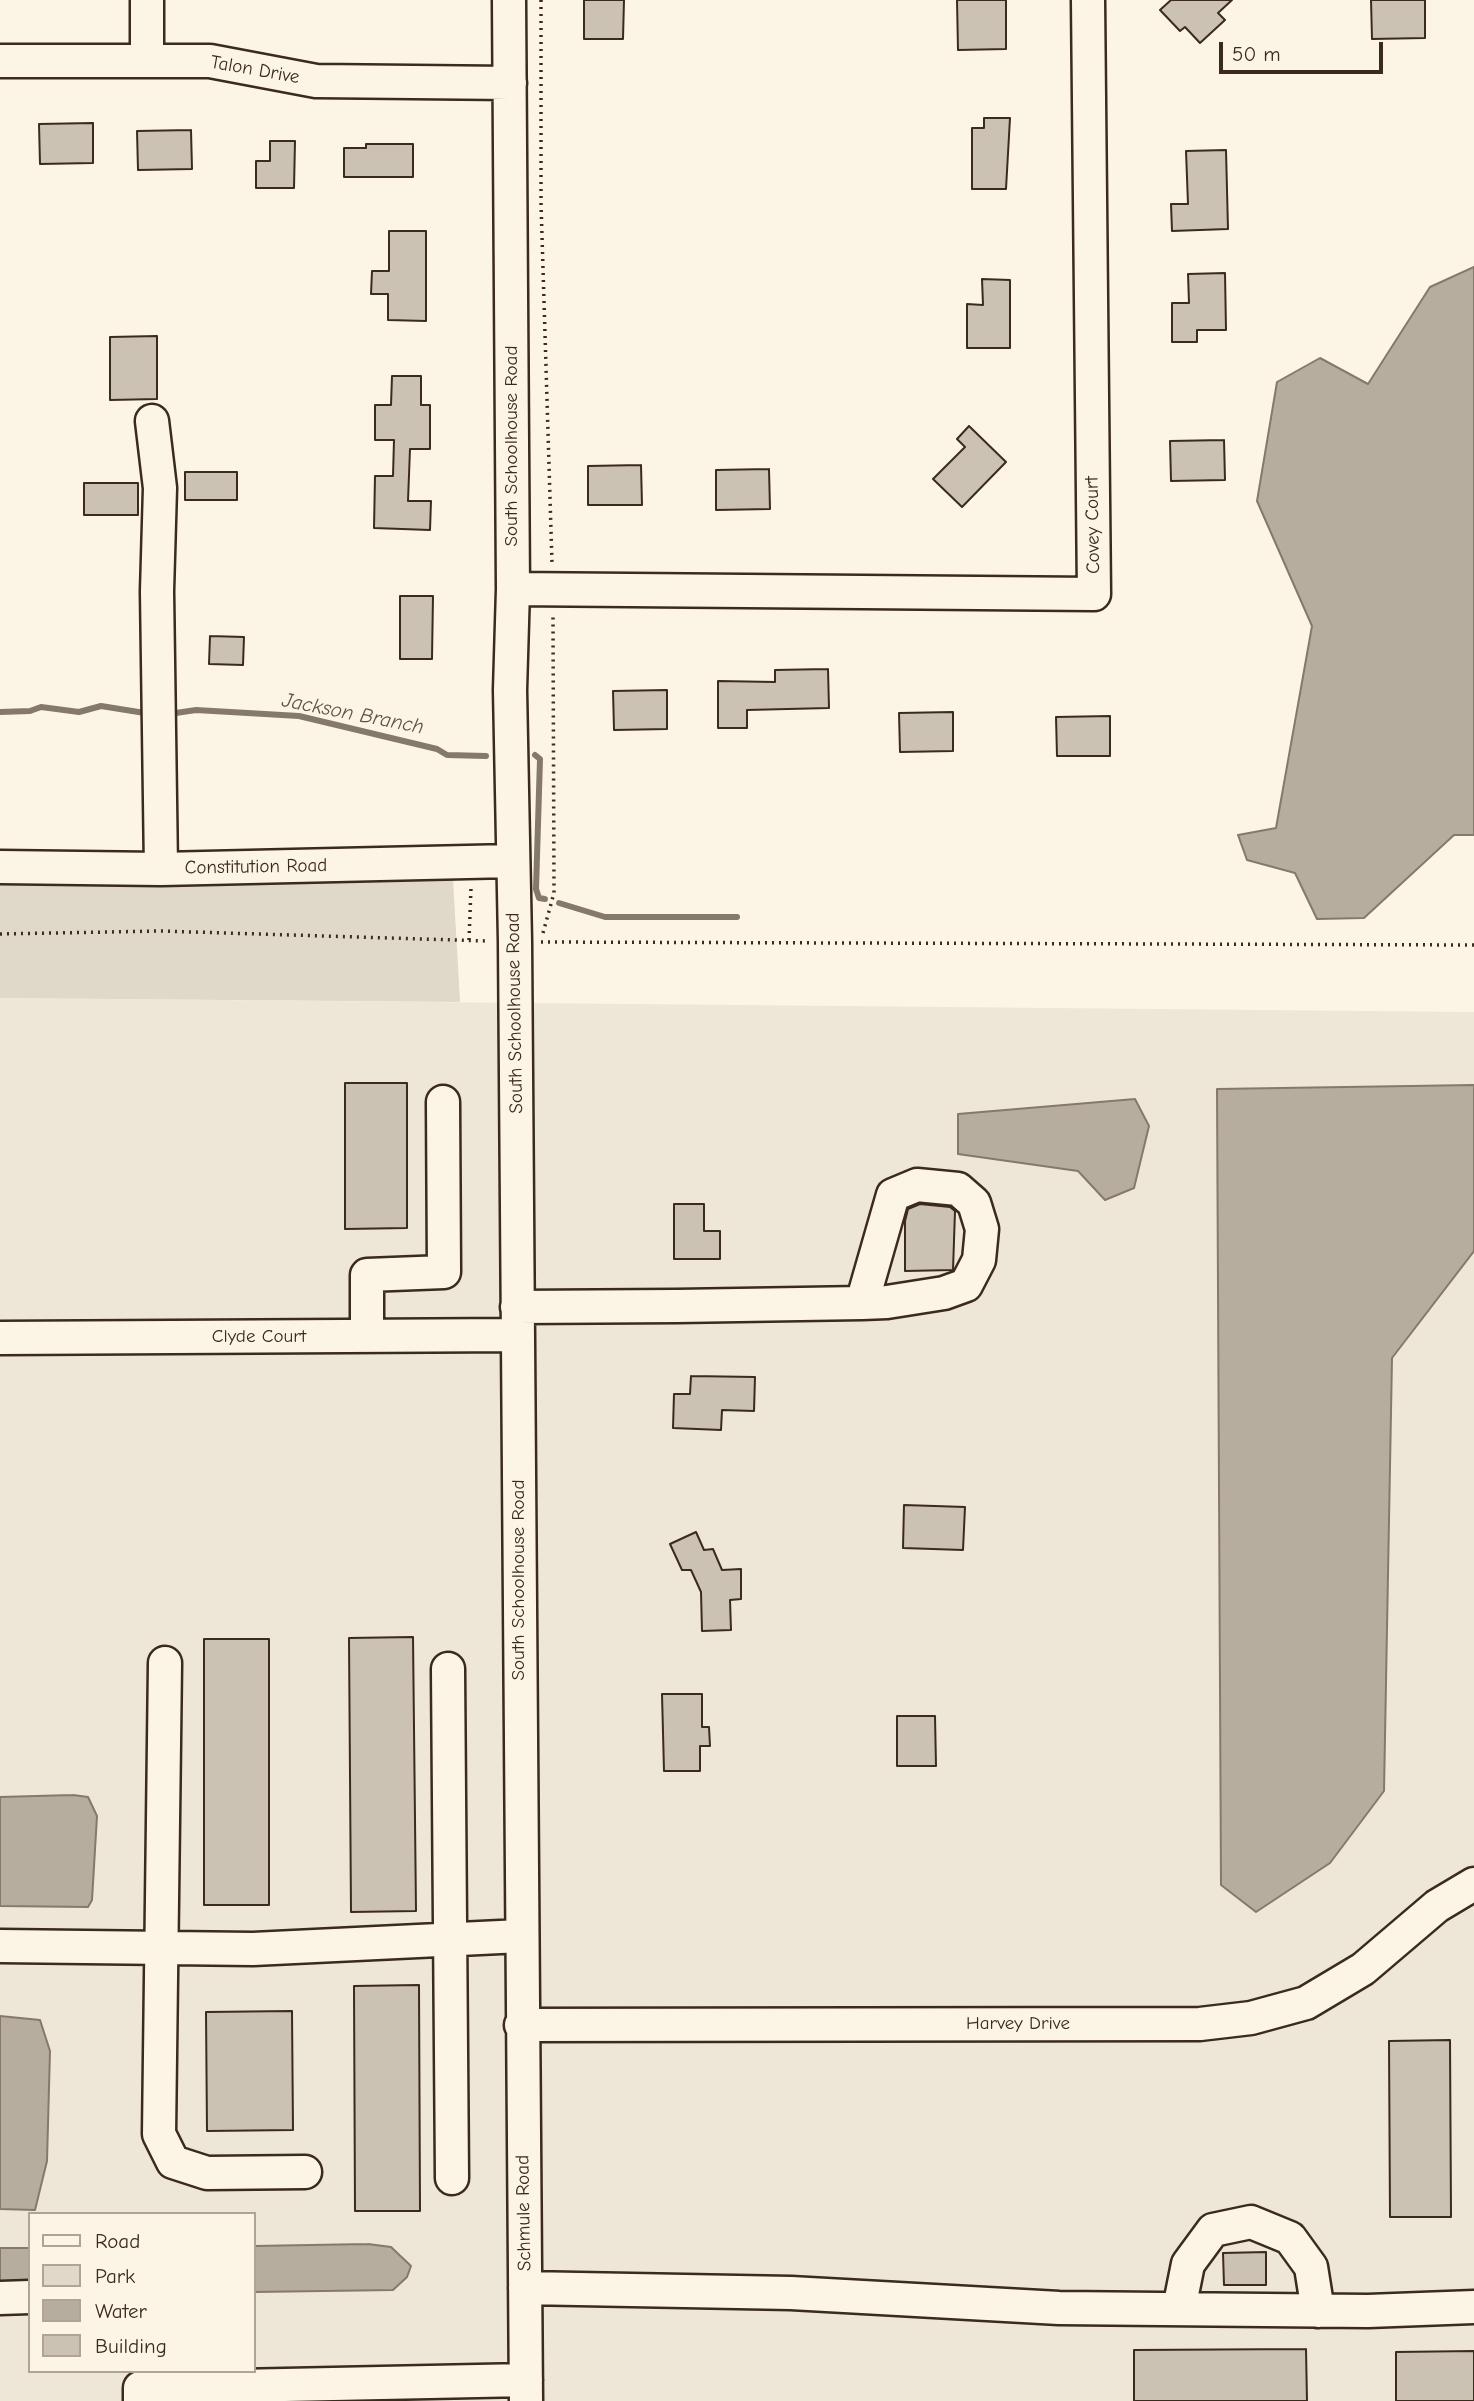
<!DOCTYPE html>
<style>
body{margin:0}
#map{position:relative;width:1474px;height:2401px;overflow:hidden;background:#fcf5e5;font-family:"Comic Neue",sans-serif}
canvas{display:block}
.legend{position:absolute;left:28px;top:2212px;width:228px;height:161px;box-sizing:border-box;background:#fcf5e5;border:2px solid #afa495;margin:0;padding:9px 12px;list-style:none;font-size:21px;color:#3b2a1e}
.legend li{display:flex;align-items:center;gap:14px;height:35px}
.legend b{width:35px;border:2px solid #afa495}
.scale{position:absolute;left:1219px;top:42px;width:164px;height:32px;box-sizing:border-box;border:4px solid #3b2a1e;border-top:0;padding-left:9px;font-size:21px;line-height:24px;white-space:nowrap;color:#3b2a1e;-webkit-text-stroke:5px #fcf5e5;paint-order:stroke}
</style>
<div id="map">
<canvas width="1474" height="2401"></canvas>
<ul class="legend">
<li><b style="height:9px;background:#fcf5e5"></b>Road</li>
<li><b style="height:19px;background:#e0d8c8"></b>Park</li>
<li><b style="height:19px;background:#b7ad9e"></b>Water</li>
<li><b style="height:19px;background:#ccc2b3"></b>Building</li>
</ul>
<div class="scale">50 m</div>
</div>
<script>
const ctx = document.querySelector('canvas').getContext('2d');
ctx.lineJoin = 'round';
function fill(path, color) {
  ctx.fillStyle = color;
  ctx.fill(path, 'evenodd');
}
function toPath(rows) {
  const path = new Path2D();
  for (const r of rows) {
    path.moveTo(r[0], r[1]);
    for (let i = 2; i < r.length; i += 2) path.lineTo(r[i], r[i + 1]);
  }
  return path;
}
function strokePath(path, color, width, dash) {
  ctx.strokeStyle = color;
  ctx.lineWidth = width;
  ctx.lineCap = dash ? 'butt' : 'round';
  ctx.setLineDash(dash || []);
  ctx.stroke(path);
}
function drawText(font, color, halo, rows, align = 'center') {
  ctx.font = font + ' "Comic Neue",sans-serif';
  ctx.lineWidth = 5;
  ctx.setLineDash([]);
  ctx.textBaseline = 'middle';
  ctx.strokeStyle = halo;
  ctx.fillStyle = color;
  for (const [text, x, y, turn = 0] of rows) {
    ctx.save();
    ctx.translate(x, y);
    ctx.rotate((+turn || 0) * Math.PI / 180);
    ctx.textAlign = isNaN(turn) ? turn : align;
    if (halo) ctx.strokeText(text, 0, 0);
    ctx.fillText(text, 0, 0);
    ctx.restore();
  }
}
const built = toPath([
 [0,998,1474,1012,1474,2401,0,2401],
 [30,2214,254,2214,254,2371,30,2371]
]);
const green = toPath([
 [451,844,460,1002,0,998,0,859]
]);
const water = toPath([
 [1474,267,1474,835,1454,835,1364,918,1317,919,1295,873,1247,860,1238,835,1276,828,1312,626,1257,501,1277,382,1320,358,1368,384,1430,287,1474,267],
 [1474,1085,1474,1251,1392,1358,1384,1791,1330,1863,1256,1912,1221,1885,1217,1089,1474,1085],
 [1135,1099,1149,1126,1134,1188,1105,1200,1078,1171,958,1154,958,1114,1135,1099],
 [73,1795,88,1797,97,1816,92,1900,88,1907,0,1906,0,1797,73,1795],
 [0,2016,40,2020,50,2051,47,2161,35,2210,0,2209,0,2016],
 [368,2244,391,2247,411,2266,407,2277,393,2290,254,2292,254,2246,368,2244],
 [0,2248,30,2248,30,2293,0,2293,0,2248]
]);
const stream = toPath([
 [0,712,30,711,41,707,79,712,101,706,151,714],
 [169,714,196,710,299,716,437,749,447,755,486,756],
 [535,755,540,759,536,889,539,898,545,899],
 [559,903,605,917,737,917]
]);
const building = toPath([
 [584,0,624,0,623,39,584,39,584,0],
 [957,0,1006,0,1006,49,958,50,957,0],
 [1171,0,1232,0,1218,13,1225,20,1200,43,1185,27,1180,31,1160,10,1171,0],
 [1371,0,1425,0,1425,38,1372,39,1371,0],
 [984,118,1010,118,1006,189,972,189,972,128,984,128,984,118],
 [93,123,93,163,40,164,39,124,93,123],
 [191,130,192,169,138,170,137,131,191,130],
 [270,141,295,141,294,188,256,188,256,161,270,161,270,141],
 [366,144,413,144,413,177,344,177,344,148,366,148,366,144],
 [1226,150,1228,229,1172,231,1171,204,1188,204,1186,151,1226,150],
 [389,231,426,231,426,321,388,320,388,294,371,294,372,271,389,271,389,231],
 [1225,273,1226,330,1197,330,1197,342,1172,342,1172,303,1189,303,1188,274,1225,273],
 [982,279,1010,280,1010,348,967,348,967,304,983,305,982,279],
 [157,336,157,399,110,400,110,337,157,336],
 [392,376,421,376,421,405,430,405,430,449,410,449,408,501,431,501,430,530,374,528,375,476,393,476,394,440,375,440,375,405,391,405,392,376],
 [969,426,1006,462,962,507,933,479,965,447,957,439,969,426],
 [1224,440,1225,480,1171,481,1170,441,1224,440],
 [641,465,642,505,588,505,588,466,641,465],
 [769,469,770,509,716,510,716,470,769,469],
 [185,472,237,472,237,500,185,500,185,472],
 [84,483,138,483,138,515,84,515,84,483],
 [400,596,433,596,432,659,400,659,400,596],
 [210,636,244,637,243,665,209,664,210,636],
 [828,669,829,708,747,710,747,728,718,728,718,681,775,682,775,670,828,669],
 [667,690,667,729,614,730,613,691,667,690],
 [953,712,953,751,900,752,899,713,953,712],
 [1110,716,1110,756,1057,756,1056,717,1110,716],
 [345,1083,407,1083,407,1228,345,1229,345,1083],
 [674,1204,704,1204,704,1231,720,1231,720,1259,674,1259,674,1204],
 [920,1204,950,1207,955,1211,953,1270,905,1271,905,1221,908,1209,920,1204],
 [691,1376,755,1377,754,1411,722,1410,721,1430,673,1428,674,1394,690,1394,691,1376],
 [904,1505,965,1507,963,1550,903,1548,904,1505],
 [696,1532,704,1550,713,1549,722,1570,741,1569,741,1599,730,1600,731,1630,702,1631,701,1592,691,1570,682,1570,670,1544,696,1532],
 [413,1637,416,1911,351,1912,349,1638,413,1637],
 [204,1639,269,1639,269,1905,204,1905,204,1639],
 [662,1694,702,1694,702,1727,709,1727,710,1746,700,1746,700,1771,664,1771,662,1694],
 [897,1716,935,1716,936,1766,897,1766,897,1716],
 [419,1985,420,2211,355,2211,354,1986,419,1985],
 [292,2011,293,2130,207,2131,206,2012,292,2011],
 [1450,2040,1451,2217,1390,2217,1389,2041,1450,2040],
 [1266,2252,1266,2285,1224,2285,1223,2253,1266,2252],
 [1306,2349,1307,2401,1134,2401,1134,2350,1306,2349],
 [1474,2351,1474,2401,1396,2401,1396,2352,1474,2351]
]);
const path = toPath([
 [541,0,541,203,552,563],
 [543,933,554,893,553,616],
 [0,934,160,931,488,941],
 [469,940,471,888],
 [541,942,1474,945]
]);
const minor = toPath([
 [147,0,147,61],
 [509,0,513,589,510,690,515,942,526,2401],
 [0,61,210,61,316,81,510,83],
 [152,421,160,488,157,591,161,869],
 [513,589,1094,594,1088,0],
 [0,867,161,869,511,861],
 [517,1307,677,1306,862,1303,887,1302,944,1293,966,1285,979,1260,982,1229,974,1203,958,1189,917,1185,893,1195,862,1303],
 [367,1336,367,1275,444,1272,443,1102],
 [0,1338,517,1335],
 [165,1663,159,2134,173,2162,207,2173,305,2172],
 [448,1669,452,2178],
 [0,1946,253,1949,521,1936],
 [521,2025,1200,2024,1251,2018,1306,2003,1363,1969,1437,1906,1474,1884],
 [525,2288,791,2293,1059,2308,1368,2311,1474,2307],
 [0,2298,30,2297],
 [1179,2309,1188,2264,1213,2230,1251,2222,1290,2238,1311,2267,1318,2311],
 [140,2401,140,2388,526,2380]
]);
const streetNames = [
 ["Talon Drive",255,70,10],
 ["South Schoolhouse Road",512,446,-90],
 ["Covey Court",1093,525,-91],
 ["Constitution Road",256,867,-1],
 ["South Schoolhouse Road",515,1013,-91],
 ["Clyde Court",259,1337],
 ["South Schoolhouse Road",519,1580,-90],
 ["Harvey Drive",1018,2024],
 ["Schmule Road",524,2213,-91]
];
const waterNames = [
 ["Jackson Branch",353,714,11]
];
fill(built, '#eee6d6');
fill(green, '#e0d8c8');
fill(water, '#b7ad9e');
strokePath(water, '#85796b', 2);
strokePath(stream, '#85796b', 6);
fill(building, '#ccc2b3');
strokePath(building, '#3b2a1e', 2);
strokePath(minor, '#3b2a1e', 37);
strokePath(path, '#3b2a1e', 3.5, [2, 5]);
strokePath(minor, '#fcf5e5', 32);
drawText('19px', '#3b2a1e', '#fcf5e5', streetNames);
drawText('italic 21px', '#605144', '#fcf5e5', waterNames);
</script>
